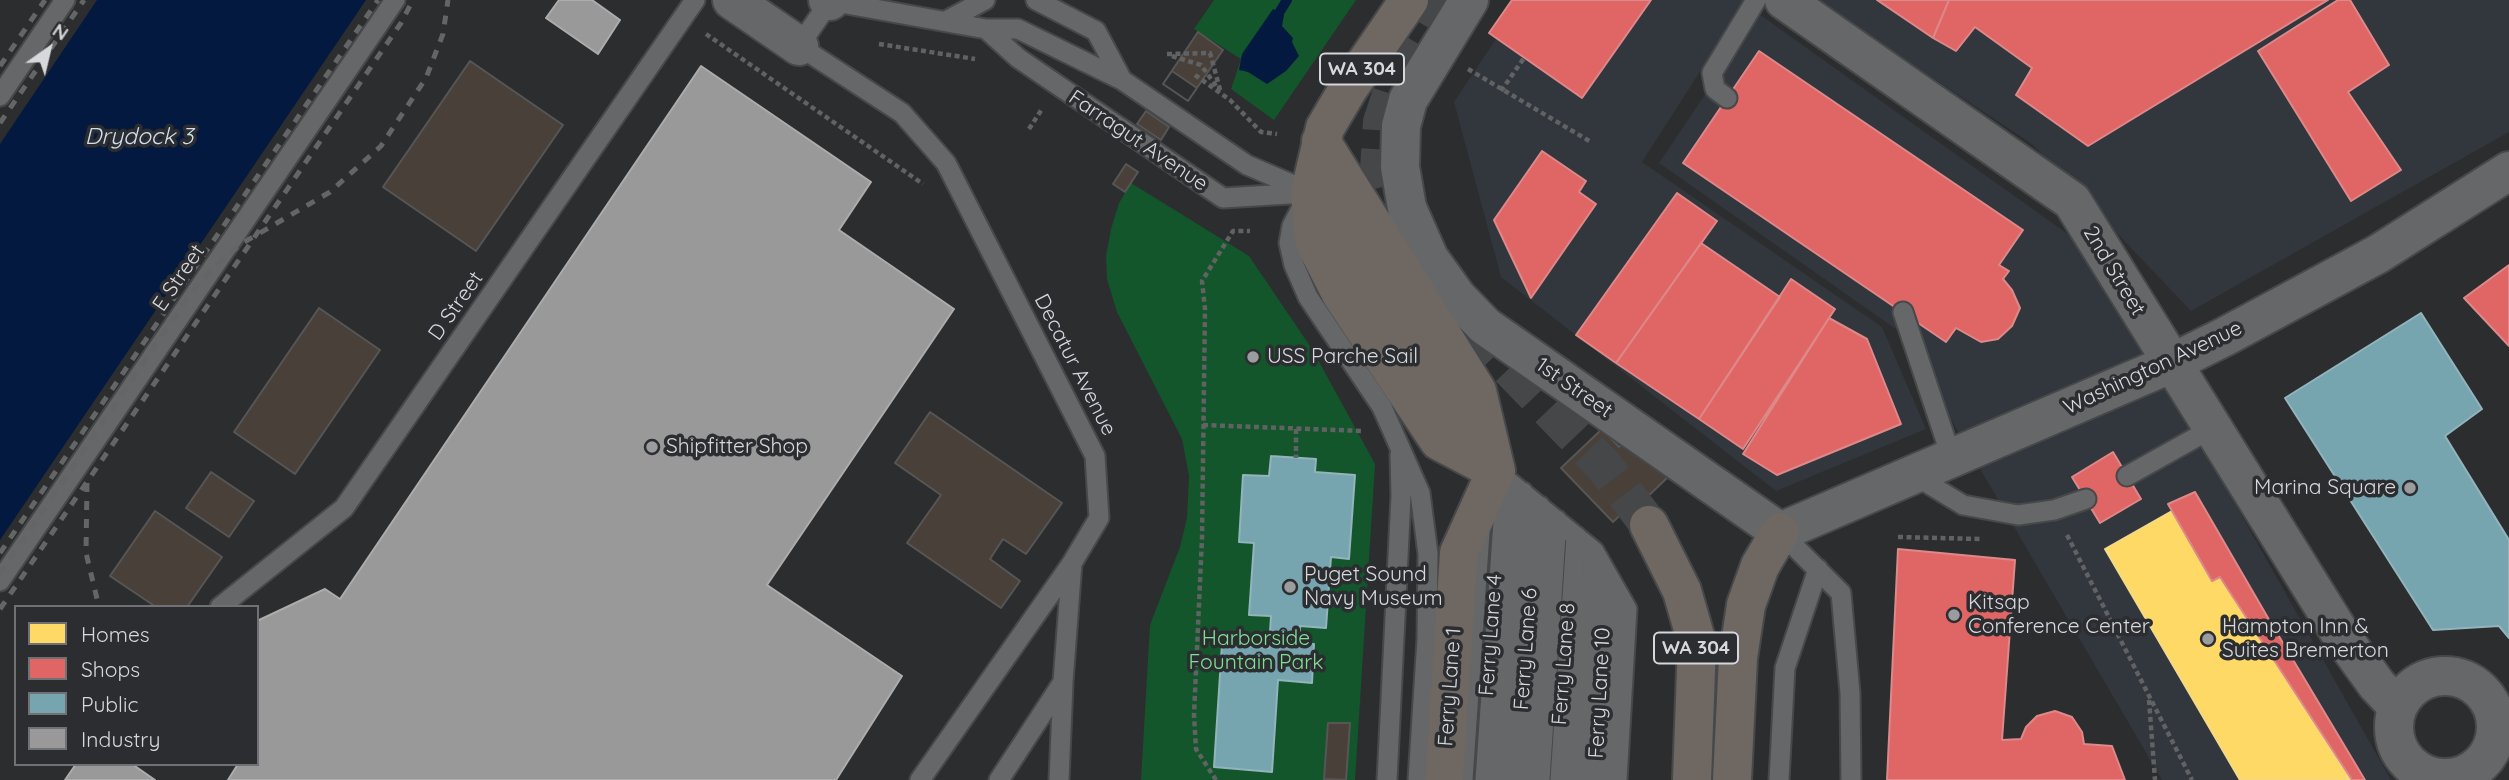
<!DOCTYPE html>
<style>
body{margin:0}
#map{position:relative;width:2509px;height:780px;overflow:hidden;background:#2c2d2f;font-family:Quicksand,sans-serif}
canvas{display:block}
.legend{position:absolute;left:14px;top:605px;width:245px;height:161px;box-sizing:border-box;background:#2b2d30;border:2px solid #707174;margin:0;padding:9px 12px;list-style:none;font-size:21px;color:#d7d8db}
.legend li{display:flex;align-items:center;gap:14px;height:35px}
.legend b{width:35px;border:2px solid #707174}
.north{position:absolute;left:14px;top:14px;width:70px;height:70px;-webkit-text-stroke:5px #2b2d30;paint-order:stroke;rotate:34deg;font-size:19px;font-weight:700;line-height:28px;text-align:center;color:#d7d8db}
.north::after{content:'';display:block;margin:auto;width:24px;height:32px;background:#d7d8db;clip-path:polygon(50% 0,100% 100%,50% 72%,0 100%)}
</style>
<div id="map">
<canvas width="2509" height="780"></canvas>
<ul class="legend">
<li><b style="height:19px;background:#ffd966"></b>Homes</li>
<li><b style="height:19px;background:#e06666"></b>Shops</li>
<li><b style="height:19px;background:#76a5af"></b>Public</li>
<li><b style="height:19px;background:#999"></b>Industry</li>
</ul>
<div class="north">N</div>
</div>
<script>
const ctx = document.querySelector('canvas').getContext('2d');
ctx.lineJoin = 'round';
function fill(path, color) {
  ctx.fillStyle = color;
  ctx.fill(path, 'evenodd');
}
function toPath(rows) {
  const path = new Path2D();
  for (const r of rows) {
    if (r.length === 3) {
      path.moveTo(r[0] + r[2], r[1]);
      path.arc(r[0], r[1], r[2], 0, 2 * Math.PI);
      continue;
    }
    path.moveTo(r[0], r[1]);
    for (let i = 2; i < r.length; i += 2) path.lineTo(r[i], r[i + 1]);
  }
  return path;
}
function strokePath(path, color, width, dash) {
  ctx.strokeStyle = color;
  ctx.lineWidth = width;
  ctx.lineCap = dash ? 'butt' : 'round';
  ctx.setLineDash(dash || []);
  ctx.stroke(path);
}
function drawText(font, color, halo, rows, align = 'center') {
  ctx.font = font + ' Quicksand,sans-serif';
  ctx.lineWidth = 7;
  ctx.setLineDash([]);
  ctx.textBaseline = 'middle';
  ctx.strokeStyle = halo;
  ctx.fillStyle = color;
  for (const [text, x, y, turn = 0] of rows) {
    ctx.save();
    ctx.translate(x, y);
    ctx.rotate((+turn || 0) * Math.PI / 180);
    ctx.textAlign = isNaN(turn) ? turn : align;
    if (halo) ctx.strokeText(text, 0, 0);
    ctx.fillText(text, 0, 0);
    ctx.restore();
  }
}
const built = toPath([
 [1522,0,1746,0,1642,162,1882,327,1926,429,1776,491,1501,277,1454,102],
 [1815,0,2509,0,2509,132,2191,311,2032,144],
 [1759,14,2093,252,2391,780,2162,780,1900,332,1659,163]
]);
const green = toPath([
 [1214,0,1356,0,1274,120,1231,89,1241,59,1194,29],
 [1131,183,1249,256,1312,349,1375,464,1355,780,1141,780,1150,625,1180,547,1187,518,1189,476,1182,439,1117,312,1107,279,1106,256,1111,229,1119,203]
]);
const water = toPath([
 [97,0,366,0,0,540,0,144],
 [1273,9,1284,15,1282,26,1293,38,1292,42,1299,56,1286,71,1267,84,1248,72,1239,70,1242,54]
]);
const homes = toPath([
 [2172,511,2212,581,2220,577,2351,780,2240,780,2105,549,2172,511]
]);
const shops = toPath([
 [1512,0,1651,0,1582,98,1489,33,1512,0],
 [1877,0,1949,0,1933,38,1877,0],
 [1949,0,2328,0,2088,146,2016,95,2032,68,1975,27,1956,51,1933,38,1949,0],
 [2338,0,2350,0,2389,65,2348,92,2401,170,2351,201,2258,51,2338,0],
 [1759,51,2023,230,1999,265,2009,271,2003,279,2012,290,2020,308,2012,326,1998,339,1981,342,1956,328,1946,342,1683,163,1759,51],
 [1542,151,1586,181,1579,192,1596,204,1531,298,1494,220,1542,151],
 [1677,193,1717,221,1616,363,1576,335,1677,193],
 [1701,243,1780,297,1699,419,1616,363,1701,243],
 [2509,265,2509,346,2464,298,2509,265],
 [1791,279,1835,309,1743,449,1699,419,1791,279],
 [1829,318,1867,339,1901,424,1777,475,1743,454,1829,318],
 [2113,452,2141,499,2100,523,2072,477,2113,452],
 [2195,492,2271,623,2365,780,2352,780,2220,577,2212,581,2168,504,2195,492],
 [1898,549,2015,560,2002,740,2021,739,2026,727,2037,716,2055,711,2072,717,2082,732,2084,744,2112,746,2125,780,1887,780,1898,549]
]);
const public = toPath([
 [2421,313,2482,409,2445,436,2509,540,2509,638,2499,626,2433,630,2285,398,2421,313],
 [1271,456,1316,459,1315,472,1355,475,1349,559,1331,557,1326,628,1300,626,1299,643,1314,644,1312,683,1278,680,1272,772,1214,767,1222,644,1269,648,1271,616,1249,615,1254,543,1239,542,1243,475,1269,476,1271,456]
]);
const industry = toPath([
 [559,0,592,0,620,20,598,54,546,18,559,0],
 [701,66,871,182,839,230,954,309,767,585,902,676,836,780,228,780,238,764,257,764,257,621,325,589,340,599,701,66],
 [76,764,132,764,155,780,65,780,76,764]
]);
const stream = toPath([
 [1279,13,1287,0]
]);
const building = toPath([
 [1198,32,1223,50,1188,101,1163,84,1198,32],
 [470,61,563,125,476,251,383,187,470,61],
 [1172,71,1197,88,1188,101,1163,84,1172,71],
 [1146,111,1169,127,1161,140,1137,124,1146,111],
 [1126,164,1138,172,1125,192,1113,184,1126,164],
 [319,308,380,350,295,474,234,432,319,308],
 [930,412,1062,503,1026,554,1003,539,990,559,1020,581,1001,608,907,543,941,495,895,463,930,412],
 [1602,429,1619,447,1626,441,1646,455,1668,477,1643,501,1639,497,1613,522,1561,468,1602,429],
 [211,472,254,501,229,537,186,508,211,472],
 [155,511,222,557,187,607,156,607,110,576,155,511],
 [1328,723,1350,723,1346,780,1324,779,1328,723]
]);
const trunkTunnel = toPath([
 [1405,239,1390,212,1379,170,1382,122,1395,83,1445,0],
 [1470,327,1604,466,1649,525]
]);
const path = toPath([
 [706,34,923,184],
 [879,44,975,59],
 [1167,54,1210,53,1221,93],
 [1172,56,1201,65,1219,90],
 [1468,69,1591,142],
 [1195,75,1230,100,1261,132,1277,134],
 [1501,91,1524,58],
 [1029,129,1042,109],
 [1203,425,1363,431],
 [1296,429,1296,458],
 [2067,535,2192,780],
 [1898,537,1981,539],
 [2149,700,2155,780],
 [1216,780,1196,749,1194,715,1202,538,1205,309,1202,281,1233,231,1250,231],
 [2431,780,2432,777]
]);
const service = toPath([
 [1036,0,1096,31,1122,80],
 [946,21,985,0],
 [986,29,1018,58,1223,198,1305,193],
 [0,96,65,0],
 [1727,98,1715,89,1712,73,1756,0],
 [1903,312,1952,459],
 [1496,471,1594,551,1627,609,1617,780],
 [1914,475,1963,505,2018,515,2054,510,2086,499],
 [2127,476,2211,429],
 [1780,532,1841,593,1850,693,1851,780],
 [0,581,395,0],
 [220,607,344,508,695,0],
 [920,780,1072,563,1099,518,1095,456,946,163,902,113,799,46,830,1,986,29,1018,29,1122,80,1247,165,1310,192,1292,226,1289,243,1294,265,1308,297,1382,407,1420,493,1428,554,1427,639,1418,780],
 [999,780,1063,682,1072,563],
 [1059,780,1063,683],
 [1387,780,1401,496,1400,455],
 [1463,780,1480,532],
 [1485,780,1506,479],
 [1503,780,1523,492],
 [1522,780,1540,506],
 [1540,780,1557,520],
 [1560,780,1576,536],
 [1579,780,1594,552],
 [1598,780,1610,580],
 [1779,780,1785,668,1818,569]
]);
const minor = toPath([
 [732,0,799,46],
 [828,0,830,1],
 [1784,0,2072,201,2343,638,2377,685,2397,706],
 [2445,727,51]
]);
const secondary = toPath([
 [1469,0,1408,100,1401,126,1400,167,1407,208,1429,258,1457,297,1485,326,1780,532,2170,364,2226,336,2378,254,2509,171]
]);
const trunk = toPath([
 [1409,0,1348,89,1325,128,1310,192,1314,241,1341,294,1439,441,1496,471],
 [1321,141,1477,391,1496,471,1459,553,1444,780],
 [1334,191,1355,249,1481,447],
 [1649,525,1682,591,1697,643,1692,780],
 [1732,780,1738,658,1746,605,1760,566,1780,532]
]);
const rail = toPath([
 [0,66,45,0],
 [0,123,84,0],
 [87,483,86,553,99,607],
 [0,553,378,0],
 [0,574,187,299,213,268,241,244,330,192,381,146,426,78,443,34,448,0],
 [0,609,401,23,413,0]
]);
const markers = [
 [1253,357,7,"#9b9c9f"],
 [652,447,7,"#9b9c9f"],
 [2410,488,7,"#9b9c9f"],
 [1290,587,7,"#9b9c9f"],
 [1954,615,7,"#9b9c9f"],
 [2208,639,7,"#9b9c9f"]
];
const shields = [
 [1362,69,84],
 [1696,648,84]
];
const shieldNames = [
 ["WA 304",1362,69],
 ["WA 304",1696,648]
];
const streetNames = [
 ["Farragut Avenue",1138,141,34],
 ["2nd Street",2114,271,59],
 ["E Street",179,278,-56],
 ["D Street",456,306,-55],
 ["Decatur Avenue",1075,365,63],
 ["Washington Avenue",2153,368,-25],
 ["1st Street",1574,388,35],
 ["Ferry Lane 4",1491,635,-86],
 ["Ferry Lane 6",1526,649,-86],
 ["Ferry Lane 8",1564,664,-86],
 ["Ferry Lane 1",1450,687,-86],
 ["Ferry Lane 10",1600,693,-87]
];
const poiNames = [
 ["USS Parche Sail",1267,357],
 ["Shipfitter Shop",666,447],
 ["Marina Square",2396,488,"right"],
 ["Puget Sound",1304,575],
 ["Navy Museum",1304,599],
 ["Kitsap",1968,603],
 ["Conference Center",1968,627],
 ["Hampton Inn &",2222,627],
 ["Suites Bremerton",2222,651]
];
const parkNames = [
 ["Harborside",1256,639],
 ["Fountain Park",1256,663]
];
const waterNames = [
 ["Drydock 3",139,137]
];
fill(built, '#32363d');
fill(green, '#13562b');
fill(water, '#04193f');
fill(homes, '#ffd966');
strokePath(homes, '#f3d989', 2);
fill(shops, '#e06666');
strokePath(shops, '#dd8889', 2);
fill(public, '#76a5af');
strokePath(public, '#93b4bc', 2);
fill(industry, '#999');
strokePath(industry, '#acacad', 2);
strokePath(stream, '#04193f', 10);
fill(building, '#484039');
strokePath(building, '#575656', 2);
strokePath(trunkTunnel, '#464749', 38, [38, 19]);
strokePath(service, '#47484a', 23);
strokePath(minor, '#47484a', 42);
strokePath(secondary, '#47484a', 42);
strokePath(trunk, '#47484a', 42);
strokePath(path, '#616263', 4.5, [5, 3.5]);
strokePath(service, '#666768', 19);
strokePath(minor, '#666768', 38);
strokePath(secondary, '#666768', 38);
strokePath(trunk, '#6f6762', 38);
strokePath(rail, '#646566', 5, [9, 9]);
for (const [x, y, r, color] of markers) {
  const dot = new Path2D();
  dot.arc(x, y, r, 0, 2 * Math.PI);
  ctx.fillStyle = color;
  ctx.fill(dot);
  strokePath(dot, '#2b2d30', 2.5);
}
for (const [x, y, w] of shields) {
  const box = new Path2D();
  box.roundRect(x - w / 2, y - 15.5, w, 31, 5);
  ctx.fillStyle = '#2b2d30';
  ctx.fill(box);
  strokePath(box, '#d7d8db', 2);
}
drawText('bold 19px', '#d7d8db', null, shieldNames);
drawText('21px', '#d7d8db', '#2b2d30', streetNames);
drawText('21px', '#d7d8db', '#2b2d30', poiNames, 'left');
drawText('21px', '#7fe095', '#2b2d30', parkNames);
drawText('italic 23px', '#d0ddee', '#2b2d30', waterNames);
</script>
